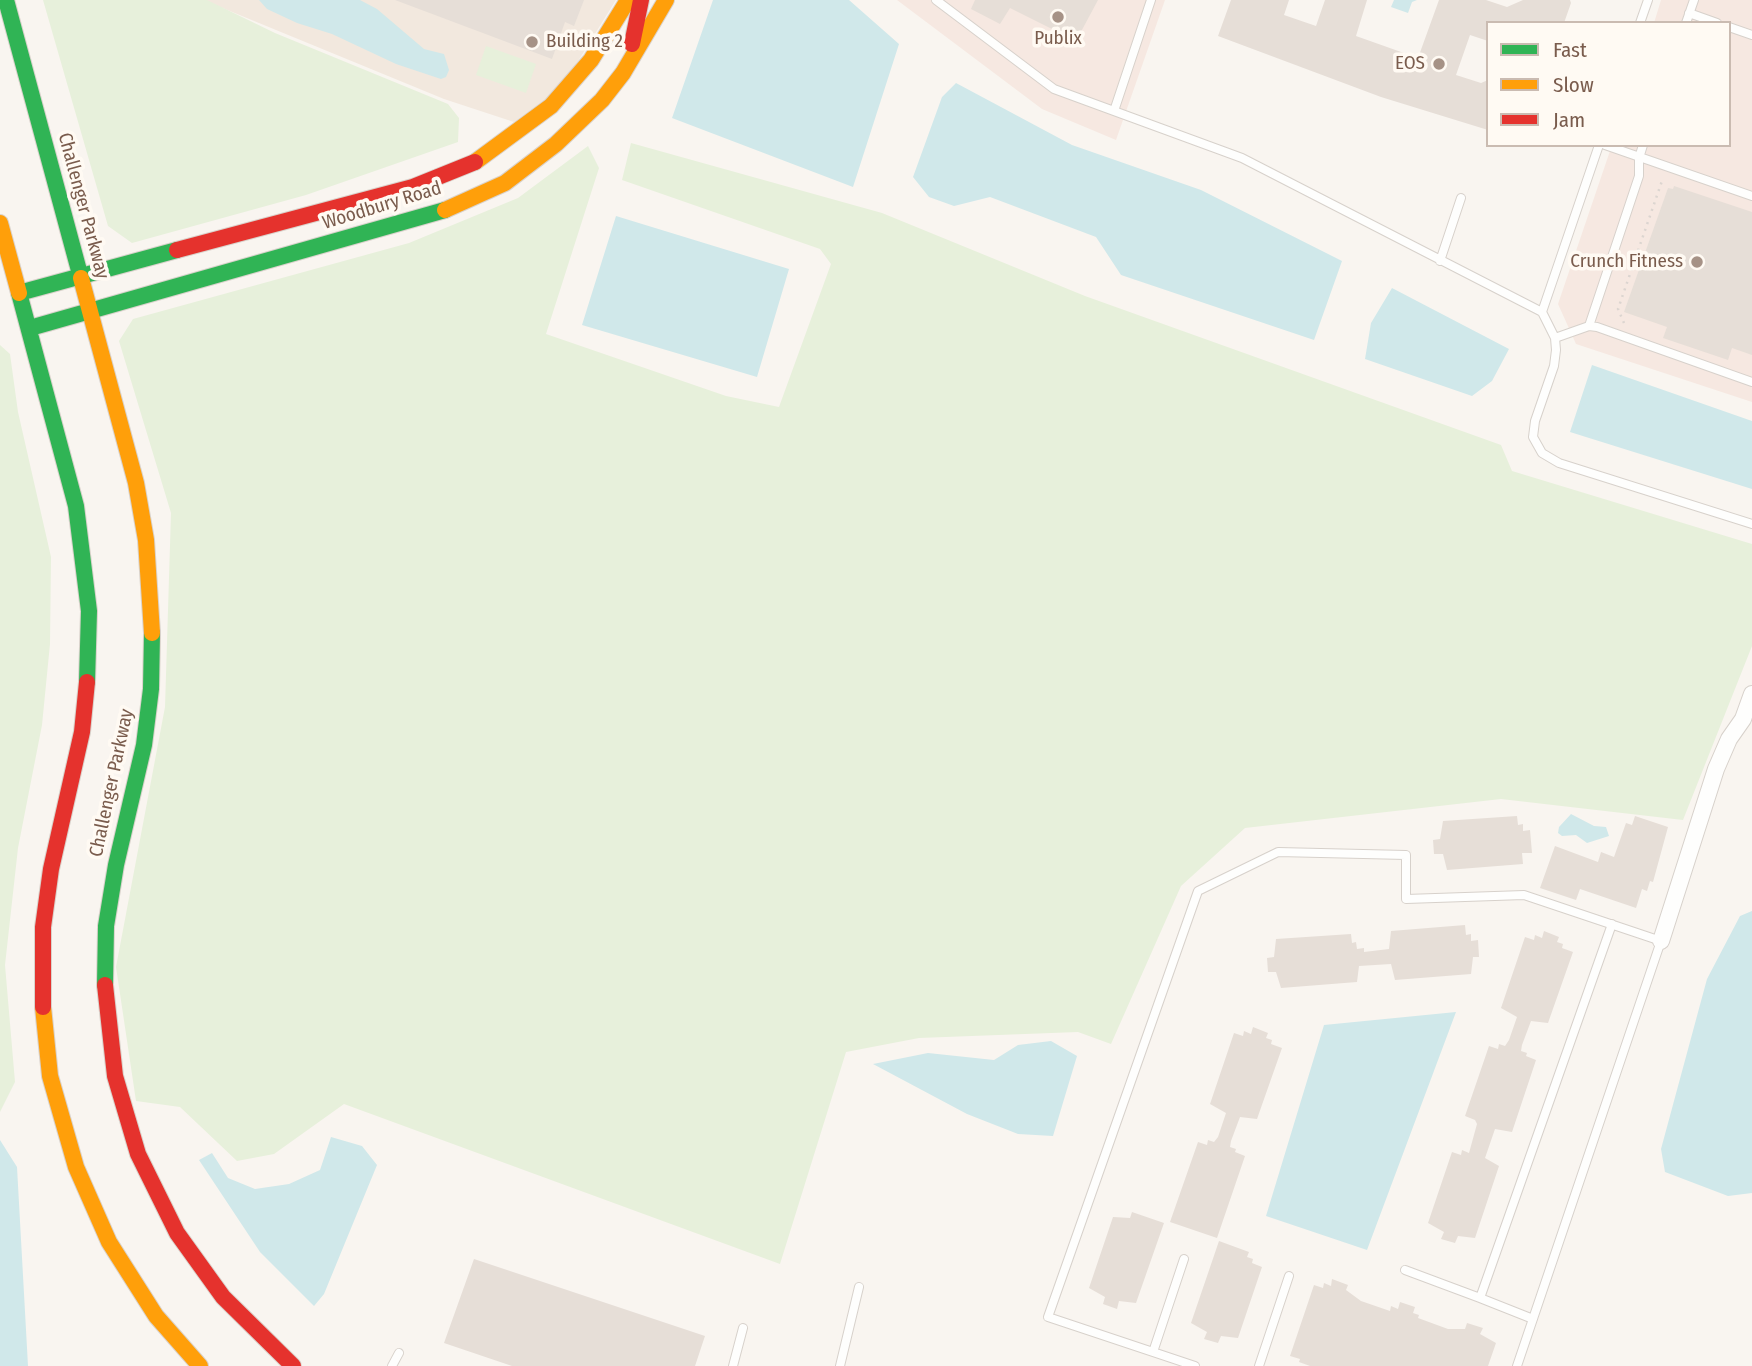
<!DOCTYPE html>
<style>
body{margin:0}
#map{position:relative;width:1752px;height:1366px;overflow:hidden;background:#f9f5f0;font-family:"Fira Sans Condensed",sans-serif}
canvas{display:block}
.legend{position:absolute;left:1486px;top:21px;width:245px;height:126px;box-sizing:border-box;background:#fffaf3;border:2px solid #cabbb1;margin:0;padding:9px 12px;list-style:none;font-size:21px;color:#7a5c4d}
.legend li{display:flex;align-items:center;gap:14px;height:35px}
.legend b{width:35px;border:2px solid #cabbb1}
</style>
<div id="map">
<canvas width="1752" height="1366"></canvas>
<ul class="legend">
<li><b style="height:9px;background:#30b455"></b>Fast</li>
<li><b style="height:9px;background:#ff9f0a"></b>Slow</li>
<li><b style="height:9px;background:#e5322d"></b>Jam</li>
</ul>
</div>
<script>
const ctx = document.querySelector('canvas').getContext('2d');
ctx.lineJoin = 'round';
function fill(path, color) {
  ctx.fillStyle = color;
  ctx.fill(path, 'evenodd');
}
function toPath(rows) {
  const path = new Path2D();
  for (const r of rows) {
    path.moveTo(r[0], r[1]);
    for (let i = 2; i < r.length; i += 2) path.lineTo(r[i], r[i + 1]);
  }
  return path;
}
function strokePath(path, color, width, dash) {
  ctx.strokeStyle = color;
  ctx.lineWidth = width;
  ctx.lineCap = dash ? 'butt' : 'round';
  ctx.setLineDash(dash || []);
  ctx.stroke(path);
}
function drawText(font, color, halo, rows, align = 'center') {
  ctx.font = font + ' "Fira Sans Condensed",sans-serif';
  ctx.lineWidth = 7;
  ctx.setLineDash([]);
  ctx.textBaseline = 'middle';
  ctx.strokeStyle = halo;
  ctx.fillStyle = color;
  for (const [text, x, y, turn = 0] of rows) {
    ctx.save();
    ctx.translate(x, y);
    ctx.rotate((+turn || 0) * Math.PI / 180);
    ctx.textAlign = isNaN(turn) ? turn : align;
    if (halo) ctx.strokeText(text, 0, 0);
    ctx.fillText(text, 0, 0);
    ctx.restore();
  }
}
const residential = toPath([
 [203,0,616,0,562,87,514,122,444,99]
]);
const commercial = toPath([
 [897,0,1165,0,1116,140,1042,109],
 [1661,0,1752,0,1752,402,1576,344,1558,304,1612,145,1729,145,1729,23,1654,23]
]);
const green = toPath([
 [43,0,207,0,275,33,448,104,459,118,458,142,306,195,132,243,108,226],
 [486,46,536,64,526,93,476,75],
 [631,143,882,213,1085,296,1501,445,1512,471,1752,544,1752,646,1683,820,1501,799,1245,828,1181,886,1111,1044,1078,1032,919,1038,846,1052,780,1264,344,1104,274,1154,237,1161,180,1107,136,1101,116,967,165,707,171,513,119,341,133,319,409,243,518,198,588,146,599,168,546,334,726,396,779,407,831,264,820,249,622,180],
 [0,345,10,354,18,412,51,557,50,644,42,725,18,848,5,965,15,1082,0,1112]
]);
const water = toPath([
 [259,0,360,0,377,9,424,49,444,54,449,70,446,77,441,79,396,64,332,34,297,23,267,9],
 [713,0,849,0,899,44,853,187,672,118],
 [1394,0,1417,0,1412,2,1408,13,1391,7],
 [956,83,1072,145,1201,190,1342,261,1314,340,1121,275,1096,237,990,197,954,206,929,197,913,177,942,97],
 [616,216,789,269,757,377,582,325],
 [1392,288,1509,349,1492,381,1472,396,1365,359,1371,323],
 [1592,365,1752,421,1752,489,1570,432],
 [1571,814,1594,826,1606,827,1609,836,1587,843,1576,835,1562,836,1558,833,1559,827],
 [1752,911,1752,1193,1728,1196,1665,1172,1661,1149,1707,979,1740,916],
 [1456,1012,1367,1250,1266,1216,1324,1025],
 [1051,1041,1077,1056,1053,1136,1018,1134,967,1114,873,1064,928,1053,994,1060,1018,1045],
 [331,1137,362,1146,377,1165,324,1294,314,1306,260,1252,199,1160,212,1153,228,1178,255,1189,289,1184,320,1170],
 [0,1140,17,1167,28,1366,0,1366]
]);
const building = toPath([
 [395,0,584,0,574,26,565,22,552,59],
 [975,0,1098,0,1076,41,1010,8,1000,24,971,9],
 [1231,0,1289,0,1284,15,1316,26,1325,0,1367,0,1356,36,1418,58,1439,0,1486,0,1507,7,1523,0,1570,0,1571,3,1564,23,1488,23,1488,41,1470,35,1456,75,1481,83,1488,80,1488,130,1381,97,1218,36],
 [1674,186,1752,212,1752,355,1732,348,1728,360,1663,338,1667,327,1624,312,1668,188,1673,189],
 [1517,816,1518,825,1523,824,1523,831,1530,830,1532,853,1522,853,1523,864,1447,870,1443,854,1434,854,1433,840,1440,839,1443,821],
 [1635,816,1668,827,1653,882,1650,881,1647,891,1642,889,1636,908,1580,889,1576,900,1540,888,1555,846,1598,862,1601,852,1614,857,1626,823,1632,825],
 [1465,925,1466,935,1471,934,1471,941,1478,940,1479,957,1473,957,1471,974,1395,980,1391,964,1359,966,1357,982,1281,988,1276,972,1268,972,1267,958,1274,957,1276,939,1351,934,1352,943,1356,942,1357,949,1364,948,1364,952,1389,949,1391,931],
 [1544,931,1559,937,1557,942,1563,944,1562,948,1573,952,1548,1023,1531,1021,1522,1045,1521,1051,1527,1053,1526,1056,1536,1060,1512,1132,1495,1129,1485,1158,1499,1166,1475,1238,1458,1236,1455,1243,1441,1239,1444,1232,1428,1223,1452,1152,1461,1155,1462,1150,1469,1153,1477,1124,1475,1120,1465,1116,1489,1046,1498,1049,1499,1044,1505,1046,1509,1040,1517,1017,1501,1008,1525,937,1534,940,1535,935,1542,938],
 [1253,1027,1268,1033,1266,1038,1272,1040,1271,1044,1282,1048,1257,1119,1240,1117,1231,1141,1230,1147,1236,1149,1235,1152,1245,1156,1217,1238,1170,1222,1198,1142,1207,1145,1208,1140,1214,1142,1218,1137,1226,1113,1210,1104,1234,1033,1243,1036,1244,1031,1251,1034],
 [1132,1212,1164,1223,1136,1303,1119,1301,1117,1309,1103,1304,1105,1297,1089,1288,1113,1217,1130,1218],
 [1219,1241,1249,1252,1247,1257,1253,1259,1252,1263,1262,1267,1238,1338,1221,1336,1218,1343,1204,1339,1207,1332,1191,1323],
 [474,1259,705,1336,695,1366,512,1366,444,1343],
 [1332,1279,1348,1285,1346,1290,1361,1301,1390,1311,1391,1306,1398,1309,1400,1302,1415,1307,1413,1313,1419,1315,1418,1318,1448,1329,1465,1329,1467,1323,1483,1328,1480,1334,1496,1343,1488,1366,1310,1366,1299,1362,1300,1359,1290,1356,1314,1285,1323,1288,1324,1283,1331,1286]
]);
const path = toPath([
 [1624,323,1618,309,1663,178]
]);
const lane = toPath([
 [936,0,1054,89,1242,158,1542,312,1555,338,1556,350,1554,366,1535,421,1533,437,1542,453,1559,463,1752,524],
 [1689,13,1717,23],
 [1640,23,1648,0],
 [1686,23,1694,0],
 [1729,27,1752,35],
 [1114,111,1151,0],
 [1605,145,1752,196],
 [1440,261,1461,198],
 [1542,312,1599,145],
 [1589,326,1639,176,1639,158,1643,145],
 [1555,338,1589,326,1597,327,1752,382],
 [1405,1270,1480,1298],
 [1533,1319,1480,1298,1612,924],
 [1153,1352,1184,1259],
 [392,1366,399,1353],
 [733,1366,743,1328],
 [840,1366,859,1287],
 [1195,1366,1048,1317,1198,891,1278,852,1406,855,1406,899,1524,895,1661,941,1517,1366],
 [1259,1366,1289,1276]
]);
const street = toPath([
 [1661,941,1716,769,1729,739,1743,719,1752,694]
]);
const fast = toPath([
 [6,0,81,278],
 [30,328,445,210],
 [87,682,89,611,76,506,19,293,177,250],
 [105,985,106,926,116,865,144,745,151,689,152,633]
]);
const slow = toPath([
 [475,162,551,106,591,60,628,0],
 [445,210,505,183,556,144,602,100,623,73,666,0],
 [0,223,19,293],
 [81,278,136,483,146,540,152,633],
 [43,1007,50,1076,76,1167,109,1242,156,1316,200,1366]
]);
const jam = toPath([
 [632,44,641,0],
 [177,250,413,187,475,162],
 [105,985,115,1076,138,1154,177,1233,223,1297,293,1366],
 [43,1007,43,927,51,869,82,732,87,682]
]);
const markers = [
 [1058,17,7,"#a69286"],
 [532,42,7,"#a69286"],
 [1439,64,7,"#a69286"],
 [1697,262,7,"#a69286"]
];
const poiNames = [
 ["Publix",1058,39,"center"],
 ["Building 2",546,42,"left"],
 ["EOS",1425,64],
 ["Crunch Fitness",1683,262]
];
const streetNames = [
 ["Challenger Parkway",83,206,75],
 ["Woodbury Road",382,206,-17],
 ["Challenger Parkway",112,783,-78]
];
fill(residential, '#f2e8de');
fill(commercial, '#f6e8e1');
fill(green, '#e7f0db');
fill(water, '#d0e8ea');
fill(building, '#e6ded7');
strokePath(lane, '#d7d1cb', 10);
strokePath(street, '#d7d1cb', 18);
strokePath(fast, '#d9d2cb', 18);
strokePath(slow, '#d9d2cb', 18);
strokePath(jam, '#d9d2cb', 18);
strokePath(path, '#dcd5d0', 2.5, [2, 5]);
strokePath(lane, '#fefefd', 8);
strokePath(street, '#fefefd', 16);
strokePath(fast, '#30b455', 16);
strokePath(slow, '#ff9f0a', 16);
strokePath(jam, '#e5322d', 16);
for (const [x, y, r, color] of markers) {
  const dot = new Path2D();
  dot.arc(x, y, r, 0, 2 * Math.PI);
  ctx.fillStyle = color;
  ctx.fill(dot);
  strokePath(dot, '#fffaf3', 2.5);
}
drawText('19px', '#7a5c4d', '#fffaf3', poiNames, 'right');
drawText('19px', '#7a5c4d', '#fffaf3', streetNames);
</script>
